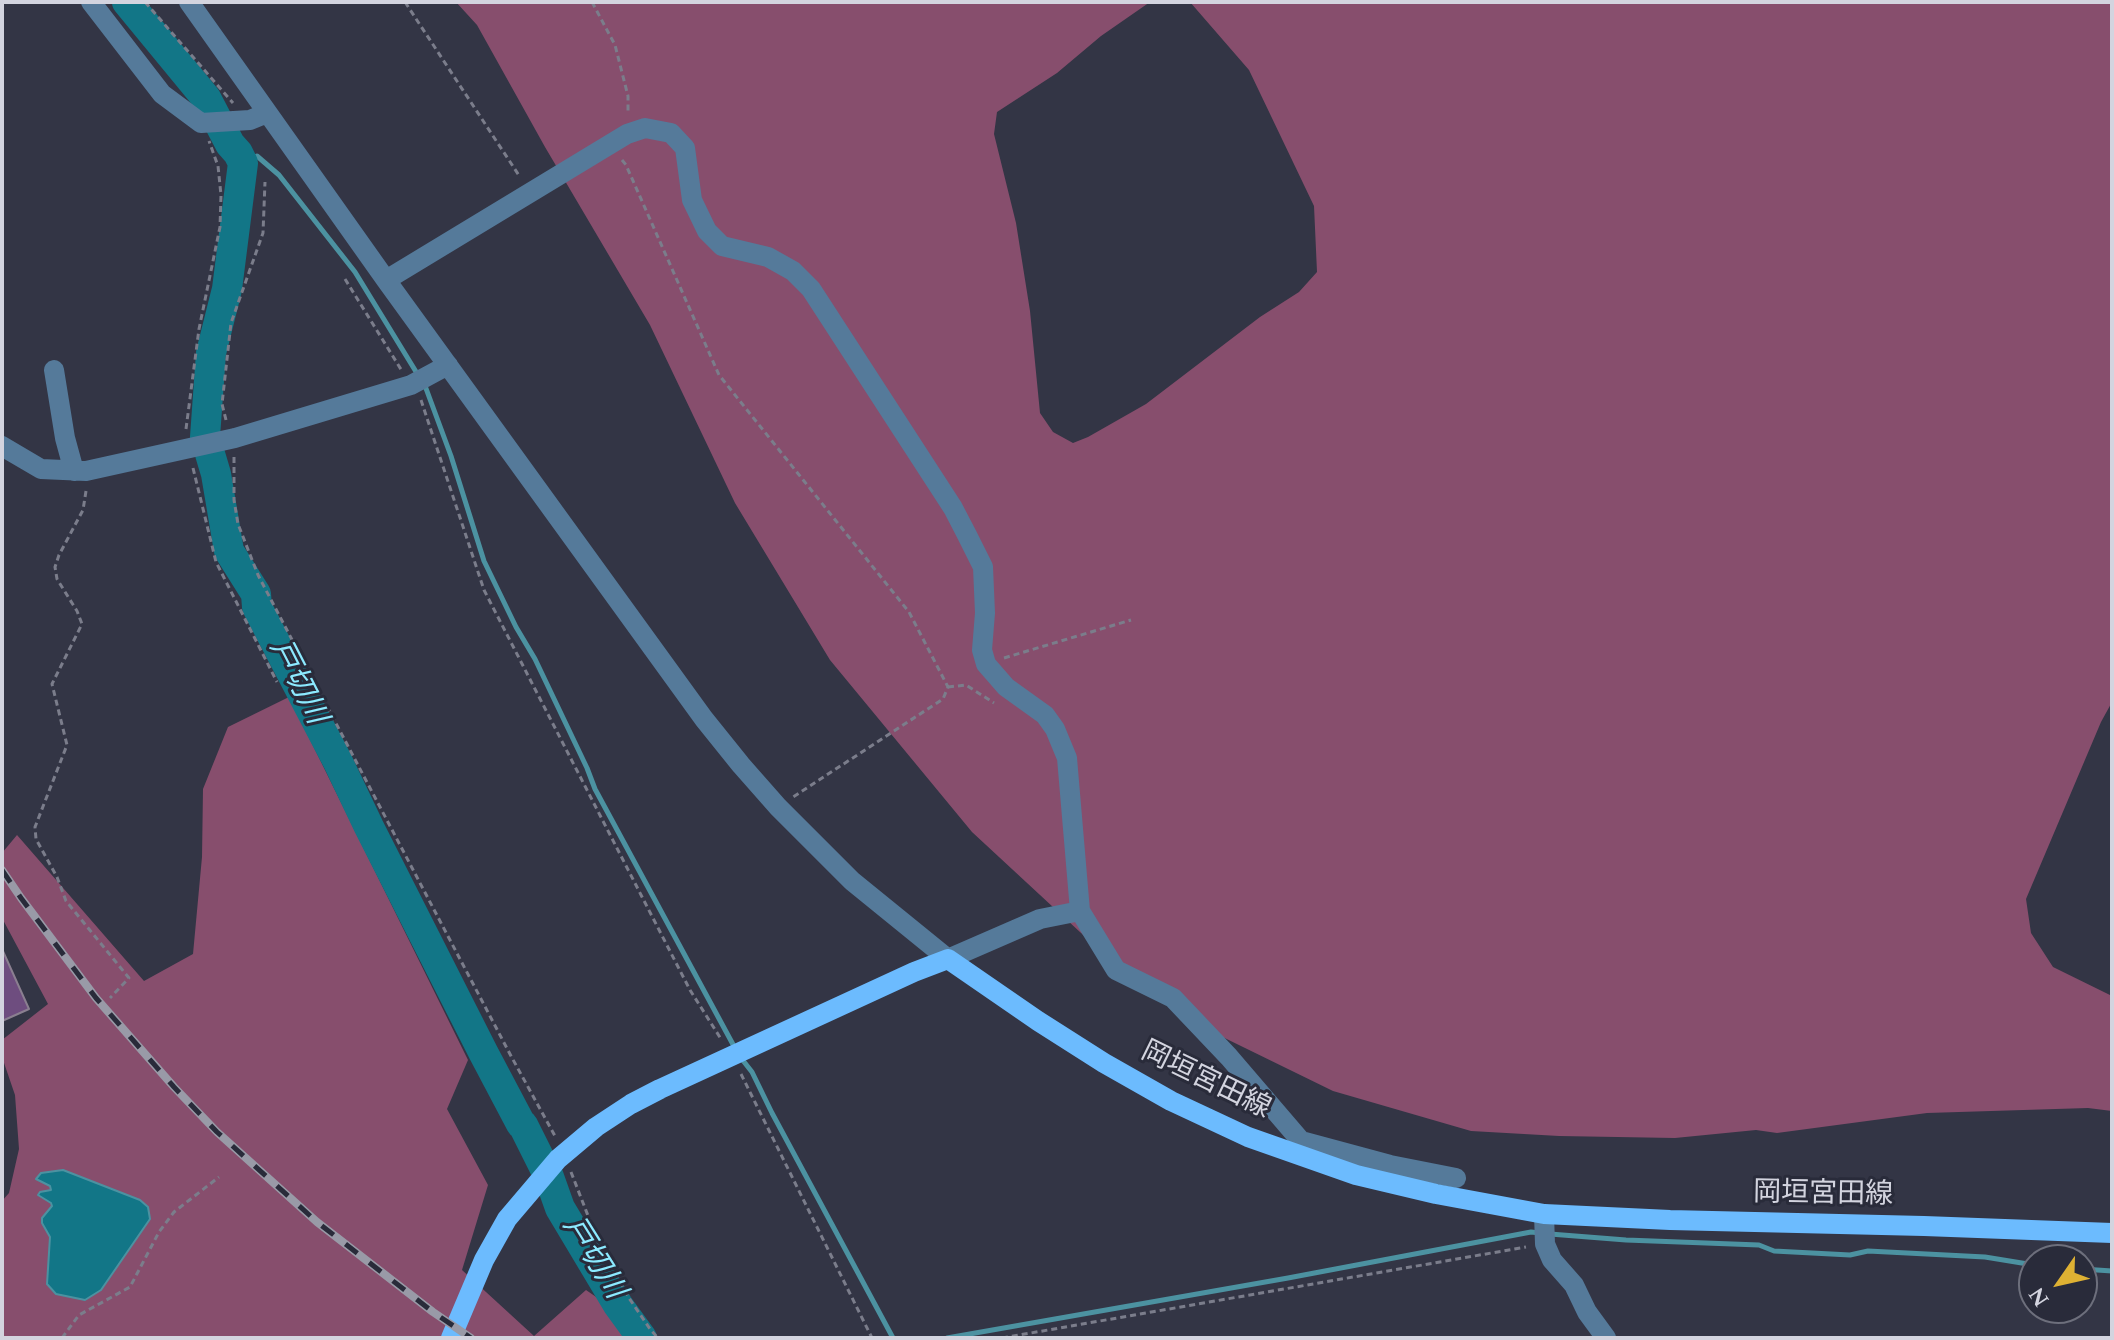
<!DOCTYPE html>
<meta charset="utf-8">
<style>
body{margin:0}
#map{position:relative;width:2114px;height:1340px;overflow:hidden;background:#333545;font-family:Spectral,serif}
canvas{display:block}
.frame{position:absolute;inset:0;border:4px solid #d3d4df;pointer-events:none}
.north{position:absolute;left:2018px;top:1244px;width:80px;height:80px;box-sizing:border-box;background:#292b3a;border:2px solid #6d6f7c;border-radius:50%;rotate:236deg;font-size:22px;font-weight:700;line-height:32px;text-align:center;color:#d3d4df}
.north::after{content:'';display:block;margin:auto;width:28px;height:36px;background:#deb133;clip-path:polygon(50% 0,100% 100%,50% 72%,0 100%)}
</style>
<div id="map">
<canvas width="2114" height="1340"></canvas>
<div class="frame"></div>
<div class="north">N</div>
</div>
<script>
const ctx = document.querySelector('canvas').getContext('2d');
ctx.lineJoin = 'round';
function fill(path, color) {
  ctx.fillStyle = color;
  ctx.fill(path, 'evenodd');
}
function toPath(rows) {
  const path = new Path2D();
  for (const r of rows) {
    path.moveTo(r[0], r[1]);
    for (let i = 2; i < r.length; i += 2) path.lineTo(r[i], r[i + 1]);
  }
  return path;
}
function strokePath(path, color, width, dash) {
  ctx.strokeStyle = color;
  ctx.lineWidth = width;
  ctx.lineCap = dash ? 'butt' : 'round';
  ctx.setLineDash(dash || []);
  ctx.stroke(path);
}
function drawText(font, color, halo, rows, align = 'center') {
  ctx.font = font + ' Spectral,"Noto Sans JP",serif';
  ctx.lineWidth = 6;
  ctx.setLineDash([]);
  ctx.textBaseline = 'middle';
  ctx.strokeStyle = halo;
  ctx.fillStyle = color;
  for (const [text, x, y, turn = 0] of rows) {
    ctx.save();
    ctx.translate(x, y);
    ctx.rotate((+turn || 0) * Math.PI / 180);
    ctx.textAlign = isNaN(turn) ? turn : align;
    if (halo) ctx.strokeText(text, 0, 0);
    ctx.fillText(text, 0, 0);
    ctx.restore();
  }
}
const forest = toPath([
 [456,2,1150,2,1101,36,1057,73,997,112,994,134,1016,223,1030,311,1040,413,1053,432,1073,443,1088,437,1146,404,1260,317,1299,292,1317,272,1314,206,1249,70,1190,2,2112,2,2112,702,2101,722,2026,899,2031,933,2053,967,2112,996,2112,1111,2088,1108,1927,1113,1777,1133,1756,1130,1675,1138,1559,1136,1471,1131,1333,1091,1198,1025,1094,945,972,832,830,660,735,503,650,325,545,147,477,25],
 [289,697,468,1060,447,1109,488,1185,462,1270,534,1336,586,1290,656,1338,2,1338,2,1201,9,1193,19,1149,15,1095,2,1057,2,1040,48,1004,2,918,2,853,17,835,144,981,193,954,202,857,203,789,228,727]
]);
const water = toPath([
 [63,1170,140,1200,148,1207,150,1219,101,1290,85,1300,56,1294,47,1284,50,1237,42,1223,42,1218,52,1206,51,1203,38,1195,40,1192,51,1190,50,1186,36,1179,41,1173,63,1170]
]);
const stream = toPath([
 [243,163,257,156,279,175,355,272,418,375],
 [424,383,451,456,484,561,516,627,535,659,587,768,595,789,736,1050],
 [741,1058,752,1072,772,1113,893,1338],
 [1550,1234,1626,1240,1759,1245,1774,1251,1850,1255,1868,1251,1985,1257,2034,1265],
 [2082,1269,2112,1271],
 [947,1338,1288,1278,1531,1232,1540,1233]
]);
const river = toPath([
 [127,2,206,98,230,144,238,153,243,163,227,289,211,353,205,437,216,474,229,551,256,594,257,607,338,762,369,827,483,1052,521,1124,523,1125,549,1177,560,1208,618,1305,642,1338]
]);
const building = toPath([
 [2,949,29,1009,2,1021,2,949]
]);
const path = toPath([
 [145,2,233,103],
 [405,2,520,177],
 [592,2,615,45,628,96,628,114],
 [622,160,626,165,719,375,909,612,948,687,943,699,793,797],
 [345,279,402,371],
 [421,400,484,590,690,990,721,1039],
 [226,420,222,404,231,323,263,233,265,182],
 [186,429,199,329,220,227,221,195,218,166,209,141],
 [234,457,234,500,238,524,258,575,511,1056,555,1136],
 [193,468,216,562,277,682],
 [86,491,83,510,59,555,55,567,57,579,77,611,82,624,52,684,67,745,35,827,36,839,57,877,66,901,129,978,110,998],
 [1004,658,1131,620],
 [948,687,966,685,994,703],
 [741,1074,872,1338],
 [571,1172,599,1244,629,1298,650,1329,658,1338],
 [62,1338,79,1315,130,1287,159,1232,174,1212,219,1177],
 [1002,1338,1526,1247]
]);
const minor = toPath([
 [91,2,162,94,201,123,250,120,267,113],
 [189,2,386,280,704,719,741,765,778,807,852,881,948,959,1040,919,1080,911,1067,758,1055,729,1045,715,1006,687,986,664,982,650,985,613,983,567,967,535,953,508,811,289,793,271,768,257,722,246,707,231,692,200,685,148,671,133,645,128,627,134,386,280],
 [54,370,65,438,74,471],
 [2,446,41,469,86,471,235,438,411,385,448,365],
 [1080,911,1116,970,1173,998,1229,1057,1301,1141,1390,1165,1456,1178],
 [1544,1214,1545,1244,1552,1260,1574,1285,1587,1312,1606,1338]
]);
const major = toPath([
 [451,1338,484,1260,507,1219,558,1159,596,1127,631,1104,660,1089,914,972,948,959,1038,1021,1104,1063,1171,1101,1248,1137,1356,1175,1436,1194,1544,1214,1670,1220,1924,1226,2112,1233]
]);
const rail = toPath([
 [2,870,21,898,96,998,174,1087,217,1132,317,1222,433,1312,471,1338]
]);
const streetNames = [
 ["岡垣宮田線",1205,1082,26],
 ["岡垣宮田線",1823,1196,1]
];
const waterNames = [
 ["戸切川",296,683,63],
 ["戸切川",592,1259,58]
];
fill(forest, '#874e6d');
fill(water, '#127687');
strokePath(water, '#4c92a1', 2);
strokePath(stream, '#4c92a1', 5);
strokePath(river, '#127687', 30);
fill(building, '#6e4d7f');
strokePath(building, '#8a7f90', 2);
strokePath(path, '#7b7d8b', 3, [6, 4]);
strokePath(minor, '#557a9a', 20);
strokePath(major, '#6cbbfe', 20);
strokePath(rail, '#999aa7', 8);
strokePath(rail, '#292b3a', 5, [15]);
drawText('28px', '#d3d4df', '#292b3a', streetNames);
drawText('italic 30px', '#8ceaff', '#292b3a', waterNames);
</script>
